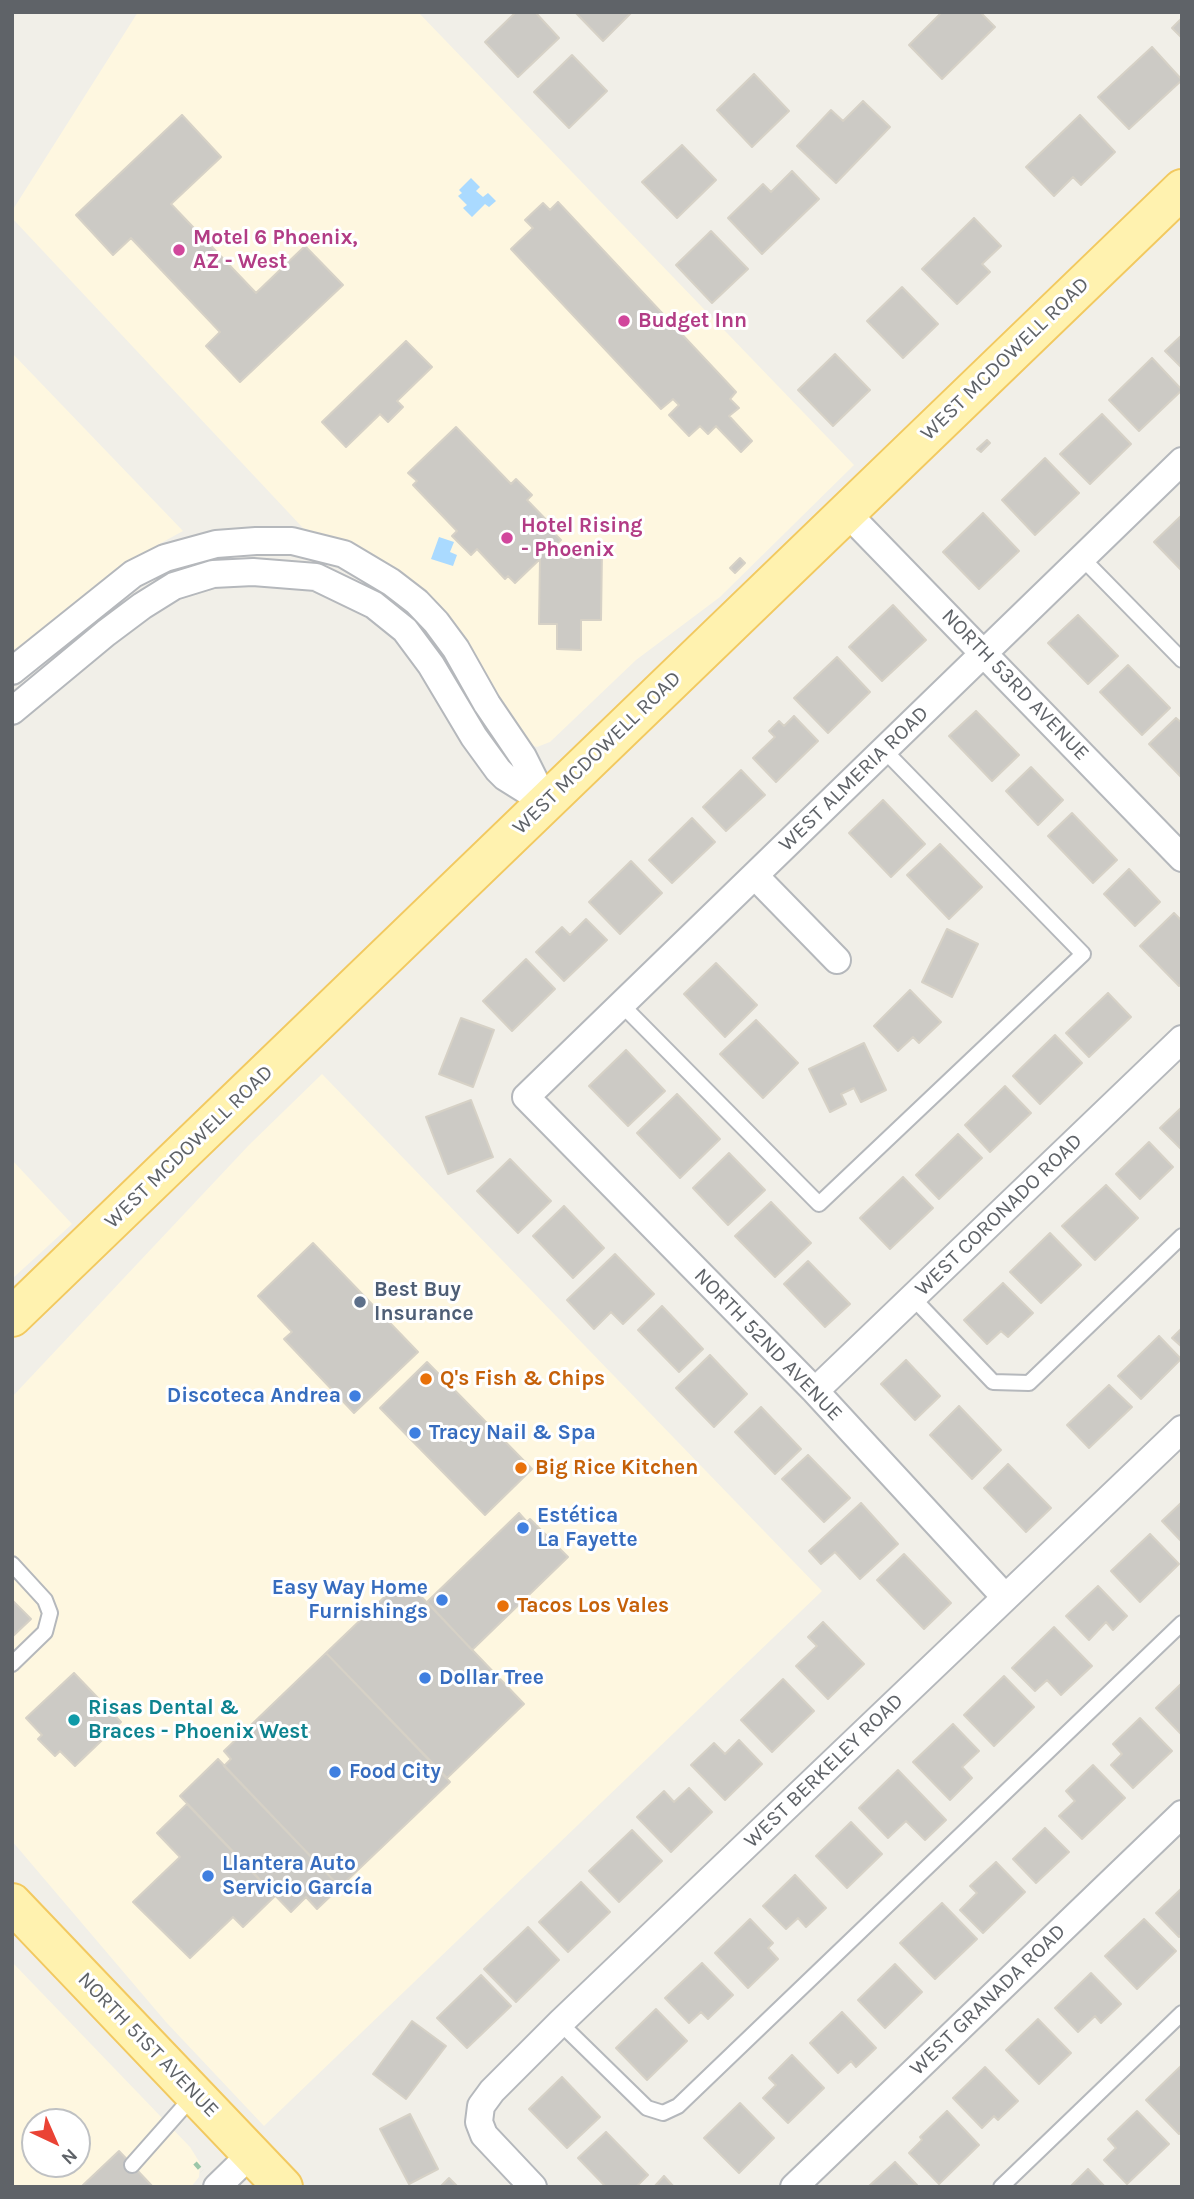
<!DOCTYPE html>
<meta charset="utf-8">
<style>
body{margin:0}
#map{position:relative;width:1194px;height:2199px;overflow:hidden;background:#f1efe8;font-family:Karla,sans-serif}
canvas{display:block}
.frame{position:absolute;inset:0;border:14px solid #5f6368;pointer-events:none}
.north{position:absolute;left:21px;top:2108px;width:70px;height:70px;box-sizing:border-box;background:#fff;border:2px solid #bfc1c3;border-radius:50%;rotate:136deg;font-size:19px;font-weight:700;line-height:28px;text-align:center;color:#5f6368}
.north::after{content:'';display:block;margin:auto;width:24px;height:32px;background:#ea4335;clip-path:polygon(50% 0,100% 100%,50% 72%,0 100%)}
</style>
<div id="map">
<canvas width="1194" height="2199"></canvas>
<div class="frame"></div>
<div class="north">N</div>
</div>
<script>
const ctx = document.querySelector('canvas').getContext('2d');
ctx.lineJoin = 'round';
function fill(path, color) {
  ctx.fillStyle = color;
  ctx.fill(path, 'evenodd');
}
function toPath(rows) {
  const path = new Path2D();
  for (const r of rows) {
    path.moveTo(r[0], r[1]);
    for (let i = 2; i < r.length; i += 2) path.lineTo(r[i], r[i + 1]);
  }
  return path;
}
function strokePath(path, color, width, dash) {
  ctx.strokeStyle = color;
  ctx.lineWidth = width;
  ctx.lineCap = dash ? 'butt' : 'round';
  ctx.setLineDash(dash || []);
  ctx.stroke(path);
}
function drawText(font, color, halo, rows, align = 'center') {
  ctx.font = font + ' Karla,sans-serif';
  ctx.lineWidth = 6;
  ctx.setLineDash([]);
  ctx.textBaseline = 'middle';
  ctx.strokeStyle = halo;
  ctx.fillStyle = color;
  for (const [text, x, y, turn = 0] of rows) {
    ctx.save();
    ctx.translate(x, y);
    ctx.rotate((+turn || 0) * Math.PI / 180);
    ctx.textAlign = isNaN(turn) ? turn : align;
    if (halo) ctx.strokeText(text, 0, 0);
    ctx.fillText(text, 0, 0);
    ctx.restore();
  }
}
const commercial = toPath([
 [138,12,418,12,854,465,720,597,636,660,550,742,537,747,527,743,518,735,453,620,439,603,398,571,360,549,303,528,12,218,12,211],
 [12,353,183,531,121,565,12,656],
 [322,1074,822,1591,264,2126,166,2022,12,1841,12,1397,249,1145],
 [12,1160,72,1224,12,1279],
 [12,1962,190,2147,200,2163,199,2177,191,2187,12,2187],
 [35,2122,77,2122,77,2164,35,2164]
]);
const water = toPath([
 [471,178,480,187,476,191,483,197,488,193,496,201,489,207,485,204,472,217,463,208,467,205,458,196,462,193,459,190],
 [439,537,454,542,450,552,457,555,453,566,431,559]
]);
const building = toPath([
 [516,12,535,12,559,38,518,77,485,42,516,12],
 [575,12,632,12,603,41,575,12],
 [942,12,980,12,995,27,942,79,909,45,942,12],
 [1182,18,1182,38,1172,28,1182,18],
 [1152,47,1182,80,1129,129,1098,97,1152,47],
 [572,55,607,91,569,128,534,92,572,55],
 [754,74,789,111,752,147,717,110,754,74],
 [863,101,890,127,836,183,797,146,831,110,843,121,863,101],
 [182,115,221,157,171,204,256,293,305,246,343,285,240,382,206,346,220,332,131,238,113,255,76,215,182,115],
 [1080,115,1115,152,1081,185,1073,177,1054,196,1026,167,1080,115],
 [682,145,716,180,677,218,642,182,682,145],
 [792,171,819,199,762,254,728,218,763,184,771,192,792,171],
 [558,202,736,392,730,399,739,408,729,416,752,441,741,452,716,426,708,434,700,426,689,436,669,415,679,405,673,399,661,409,511,249,533,228,525,220,543,203,550,210,558,202],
 [974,218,1001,246,982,264,990,272,957,304,922,269,974,218],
 [711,231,748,269,712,303,676,265,711,231],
 [902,287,938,324,903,358,867,321,902,287],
 [1182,335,1182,368,1165,351,1182,335],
 [406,341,432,367,397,401,403,407,388,422,380,414,346,447,322,422,406,341],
 [835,354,870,390,833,426,798,390,835,354],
 [1152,358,1182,390,1139,431,1109,400,1152,358],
 [1102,414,1131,444,1090,484,1060,454,1102,414],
 [456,427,511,484,516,479,532,495,527,500,557,531,554,533,561,540,549,551,602,552,601,620,581,620,581,650,557,649,557,624,539,624,540,559,515,583,508,576,505,579,477,549,471,555,452,536,457,531,413,485,417,481,408,473,456,427],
 [987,440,990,443,981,452,977,449,987,440],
 [1045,458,1079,493,1035,535,1002,500,1045,458],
 [983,513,1019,551,979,589,943,552,983,513],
 [1182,515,1182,571,1154,542,1182,515],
 [740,558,745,563,735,573,730,568,740,558],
 [893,605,926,640,882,681,849,647,893,605],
 [1078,615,1118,656,1088,684,1048,643,1078,615],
 [837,657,870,692,828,733,794,698,837,657],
 [1128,665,1170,708,1142,735,1100,692,1128,665],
 [976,711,1019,755,992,781,949,736,976,711],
 [794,716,818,741,776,782,753,758,775,737,769,731,779,721,784,726,794,716],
 [1176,718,1182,723,1182,778,1149,744,1176,718],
 [1031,767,1063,800,1038,825,1006,791,1031,767],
 [741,770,765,795,726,831,703,807,741,770],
 [883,800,925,844,891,877,849,833,883,800],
 [1072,813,1117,860,1093,883,1048,836,1072,813],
 [692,818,715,842,672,883,649,860,692,818],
 [940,844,982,887,949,919,907,875,940,844],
 [631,861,662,893,620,934,589,902,631,861],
 [1129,869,1160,902,1135,926,1104,894,1129,869],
 [1174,913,1182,921,1182,984,1179,986,1140,946,1174,913],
 [586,919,607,940,564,981,536,952,562,927,570,935,586,919],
 [947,929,978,944,952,997,922,982,947,929],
 [526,959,555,989,512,1031,483,1001,526,959],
 [716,963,757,1005,725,1037,684,994,716,963],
 [910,990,941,1022,919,1043,913,1037,898,1051,874,1026,910,990],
 [1108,993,1131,1017,1089,1057,1066,1033,1108,993],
 [461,1018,494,1030,473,1087,439,1074,461,1018],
 [756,1020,798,1063,763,1098,720,1054,756,1020],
 [1055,1035,1082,1063,1040,1104,1013,1076,1055,1035],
 [864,1043,886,1090,861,1102,854,1088,841,1094,846,1104,830,1112,809,1069,864,1043],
 [626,1050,665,1091,628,1126,589,1086,626,1050],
 [1005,1086,1031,1113,990,1152,965,1125,1005,1086],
 [677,1094,720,1139,680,1178,637,1133,677,1094],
 [471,1100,493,1157,448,1174,426,1117,471,1100],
 [1182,1107,1182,1150,1160,1128,1182,1107],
 [958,1134,982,1158,939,1199,916,1175,958,1134],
 [1149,1142,1173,1167,1140,1199,1116,1174,1149,1142],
 [729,1153,765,1190,728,1225,693,1188,729,1153],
 [510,1159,551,1201,518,1233,477,1191,510,1159],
 [903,1177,933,1208,890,1249,860,1218,903,1177],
 [1106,1185,1138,1218,1095,1260,1062,1226,1106,1185],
 [771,1202,811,1243,775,1277,735,1236,771,1202],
 [564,1206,604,1248,573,1278,533,1236,564,1206],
 [1050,1233,1081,1265,1041,1303,1010,1272,1050,1233],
 [313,1243,418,1352,354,1413,284,1339,292,1332,258,1296,313,1243],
 [615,1254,654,1294,623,1324,611,1312,594,1329,567,1300,615,1254],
 [808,1261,850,1304,825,1327,784,1284,808,1261],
 [1003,1283,1033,1313,1008,1337,1001,1331,987,1344,964,1320,1003,1283],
 [662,1306,703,1349,679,1372,638,1330,662,1306],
 [1182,1328,1182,1347,1172,1338,1182,1328],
 [1159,1336,1181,1359,1141,1399,1118,1376,1159,1336],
 [710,1355,747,1394,714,1427,676,1388,710,1355],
 [906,1360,940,1396,915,1420,881,1384,906,1360],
 [427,1362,532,1469,485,1515,380,1408,427,1362],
 [1109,1385,1132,1407,1089,1448,1067,1425,1109,1385],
 [959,1406,1001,1450,972,1479,930,1435,959,1406],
 [761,1407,801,1449,775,1474,735,1432,761,1407],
 [808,1455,850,1498,824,1522,782,1479,808,1455],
 [1008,1464,1051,1508,1026,1532,984,1488,1008,1464],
 [1182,1502,1182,1542,1162,1521,1182,1502],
 [861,1503,898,1544,860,1579,835,1552,821,1564,809,1551,861,1503],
 [519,1513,527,1522,530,1519,568,1557,472,1650,428,1603,428,1601,519,1513],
 [1150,1534,1179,1564,1140,1602,1111,1571,1150,1534],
 [904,1554,951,1603,924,1629,877,1580,904,1554],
 [396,1586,404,1595,412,1587,524,1704,447,1778,326,1653,396,1586],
 [1098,1586,1127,1616,1113,1630,1106,1622,1089,1640,1066,1616,1098,1586],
 [12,1600,31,1619,12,1637,12,1600],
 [823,1622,864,1664,828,1699,796,1666,817,1646,808,1637,823,1622],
 [1054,1627,1092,1666,1061,1695,1047,1680,1035,1691,1012,1668,1054,1627],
 [326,1653,450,1782,340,1887,224,1766,231,1759,224,1751,326,1653],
 [74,1673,121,1722,75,1766,60,1751,55,1756,38,1739,42,1735,26,1718,74,1673],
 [1004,1676,1034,1707,994,1746,964,1715,1004,1676],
 [783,1679,814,1711,772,1752,741,1720,783,1679],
 [1182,1683,1182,1735,1156,1708,1182,1683],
 [1140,1718,1172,1751,1133,1788,1111,1765,1122,1754,1113,1744,1140,1718],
 [953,1724,979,1751,962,1767,972,1778,950,1800,913,1762,953,1724],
 [739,1740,762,1764,725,1800,691,1765,714,1743,725,1754,739,1740],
 [218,1759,340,1887,317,1909,306,1897,291,1912,180,1796,218,1759],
 [1093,1765,1125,1798,1082,1839,1059,1816,1075,1801,1066,1791,1093,1765],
 [898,1770,946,1820,925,1840,906,1821,888,1838,859,1808,898,1770],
 [689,1788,712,1812,671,1852,637,1817,664,1791,674,1802,689,1788],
 [187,1804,275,1896,243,1927,233,1917,190,1958,133,1902,180,1857,157,1833,187,1804],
 [851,1822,882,1854,847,1888,816,1856,851,1822],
 [1045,1828,1069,1852,1036,1883,1013,1859,1045,1828],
 [632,1830,662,1861,619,1902,589,1871,632,1830],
 [996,1862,1025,1892,983,1933,960,1910,977,1893,970,1886,996,1862],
 [795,1875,826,1908,806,1927,798,1918,786,1929,763,1906,795,1875],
 [581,1882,610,1912,568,1952,539,1922,581,1882],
 [1182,1888,1182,1934,1179,1937,1156,1913,1182,1888],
 [942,1903,977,1939,935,1979,900,1943,942,1903],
 [750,1919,773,1943,768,1948,778,1959,748,1988,715,1953,750,1919],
 [1144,1919,1176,1951,1137,1989,1105,1956,1144,1919],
 [528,1927,559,1960,516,2002,484,1969,528,1927],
 [702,1963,733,1995,708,2019,701,2012,689,2023,665,1998,702,1963],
 [895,1964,922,1992,885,2028,858,2000,895,1964],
 [1091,1973,1121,2004,1101,2023,1095,2016,1078,2032,1055,2008,1091,1973],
 [481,1975,511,2006,467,2048,437,2018,481,1975],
 [656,2009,687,2041,647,2080,616,2048,656,2009],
 [842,2012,876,2048,856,2067,851,2061,838,2073,810,2043,842,2012],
 [1038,2019,1071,2053,1039,2084,1006,2050,1038,2019],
 [412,2021,446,2046,406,2099,373,2074,412,2021],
 [792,2055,824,2088,788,2123,763,2098,776,2085,769,2078,792,2055],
 [1182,2065,1182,2131,1179,2134,1146,2100,1182,2065],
 [985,2067,1018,2101,998,2120,994,2116,982,2128,953,2098,985,2067],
 [562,2077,600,2117,567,2148,529,2109,562,2077],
 [740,2103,774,2138,739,2173,704,2138,740,2103],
 [947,2111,979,2145,939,2184,909,2153,922,2140,920,2137,947,2111],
 [1137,2111,1169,2144,1127,2184,1104,2160,1116,2148,1108,2139,1137,2111],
 [410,2114,438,2169,409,2184,380,2129,410,2114],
 [606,2132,648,2175,636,2187,606,2187,578,2158,606,2132],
 [119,2151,153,2187,81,2187,119,2151],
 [895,2162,917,2185,868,2187,895,2162],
 [1088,2169,1105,2187,1070,2187,1088,2169],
 [664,2176,674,2187,654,2187,664,2176],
 [449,2178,458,2187,440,2187,449,2178]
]);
const path = toPath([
 [195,2163,202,2171]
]);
const service = toPath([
 [1082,558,1182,660],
 [622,1005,819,1204,1083,954,884,750],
 [913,1298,993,1382,1029,1383,1182,1236],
 [12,1564,45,1600,50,1613,45,1632,12,1664],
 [560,2023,647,2108,663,2113,678,2106,1182,1623],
 [132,2165,194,2095],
 [1001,2187,1182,2013]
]);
const minor = toPath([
 [846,512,1182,858],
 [12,671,133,574,165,558,216,544,256,541,292,541,344,554,391,582,417,602,436,622,456,649,487,704,523,757,546,803],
 [12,711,106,633,142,606,174,586,213,574,253,572,316,577,374,605,405,630,431,665,474,737,498,770,505,777,545,802],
 [755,876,837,960],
 [815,1391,1182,1039],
 [1005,1597,815,1391,526,1097,1182,461],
 [217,2187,252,2153],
 [533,2187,484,2135,479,2122,481,2106,492,2091,560,2023,1182,1429],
 [794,2187,1182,1814]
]);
const primary = toPath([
 [12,1317,1182,189],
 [12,1903,283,2187]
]);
const markers = [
 [179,250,7,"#d1479c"],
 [624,321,7,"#d1479c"],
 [507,538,7,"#d1479c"],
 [360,1302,7,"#5c6f8a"],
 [426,1379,7,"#e8710a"],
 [355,1396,7,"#3f7fe0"],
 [415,1433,7,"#3f7fe0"],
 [521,1468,7,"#e8710a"],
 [523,1528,7,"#3f7fe0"],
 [442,1600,7,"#3f7fe0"],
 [503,1606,7,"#e8710a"],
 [425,1678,7,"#3f7fe0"],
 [74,1720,7,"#0f9aa8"],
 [335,1772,7,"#3f7fe0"],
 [208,1876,7,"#3f7fe0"]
];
const hotelNames = [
 ["Motel 6 Phoenix,",193,238],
 ["AZ - West",193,262],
 ["Budget Inn",638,321],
 ["Hotel Rising",521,526],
 ["- Phoenix",521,550]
];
const streetNames = [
 ["WEST MCDOWELL ROAD",1005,359,-44],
 ["NORTH 53RD AVENUE",1015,685,46],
 ["WEST MCDOWELL ROAD",597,753,-44],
 ["WEST ALMERIA ROAD",854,779,-44],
 ["WEST MCDOWELL ROAD",189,1147,-44],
 ["WEST CORONADO ROAD",999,1215,-44],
 ["NORTH 52ND AVENUE",768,1345,46],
 ["WEST BERKELEY ROAD",824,1771,-44],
 ["WEST GRANADA ROAD",988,2000,-44],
 ["NORTH 51ST AVENUE",148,2045,46]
];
const serviceNames = [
 ["Best Buy",374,1290],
 ["Insurance",374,1314]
];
const foodNames = [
 ["Q's Fish & Chips",440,1379],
 ["Big Rice Kitchen",535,1468],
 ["Tacos Los Vales",517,1606]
];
const shopNames = [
 ["Discoteca Andrea",341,1396,"right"],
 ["Tracy Nail & Spa",429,1433],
 ["Estética",537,1516],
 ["La Fayette",537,1540],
 ["Easy Way Home",428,1588,"right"],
 ["Furnishings",428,1612,"right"],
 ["Dollar Tree",439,1678],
 ["Food City",349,1772],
 ["Llantera Auto",222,1864],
 ["Servicio García",222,1888]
];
const cultureNames = [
 ["Risas Dental &",88,1708],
 ["Braces - Phoenix West",88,1732]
];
fill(commercial, '#fef7e0');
fill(water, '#aadaff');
fill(building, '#cccac5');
strokePath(building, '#d6d1c6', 2);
strokePath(service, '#b5b8bc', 18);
strokePath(minor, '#b5b8bc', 30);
strokePath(primary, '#f2c960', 42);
strokePath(path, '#9cc7a9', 4.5, [7, 3.5]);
strokePath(service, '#fff', 14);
strokePath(minor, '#fff', 26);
strokePath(primary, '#fff2af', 38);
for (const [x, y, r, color] of markers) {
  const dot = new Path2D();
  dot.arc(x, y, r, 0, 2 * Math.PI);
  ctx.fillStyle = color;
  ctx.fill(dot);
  strokePath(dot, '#fff', 2.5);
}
drawText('bold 21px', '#b23c85', '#fff', hotelNames, 'left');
drawText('21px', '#5f6368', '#fff', streetNames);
drawText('bold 21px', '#4e5e75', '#fff', serviceNames, 'left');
drawText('bold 21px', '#c56008', '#fff', foodNames, 'left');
drawText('bold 21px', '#366cbe', '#fff', shopNames, 'left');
drawText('bold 21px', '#0d838f', '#fff', cultureNames, 'left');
</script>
